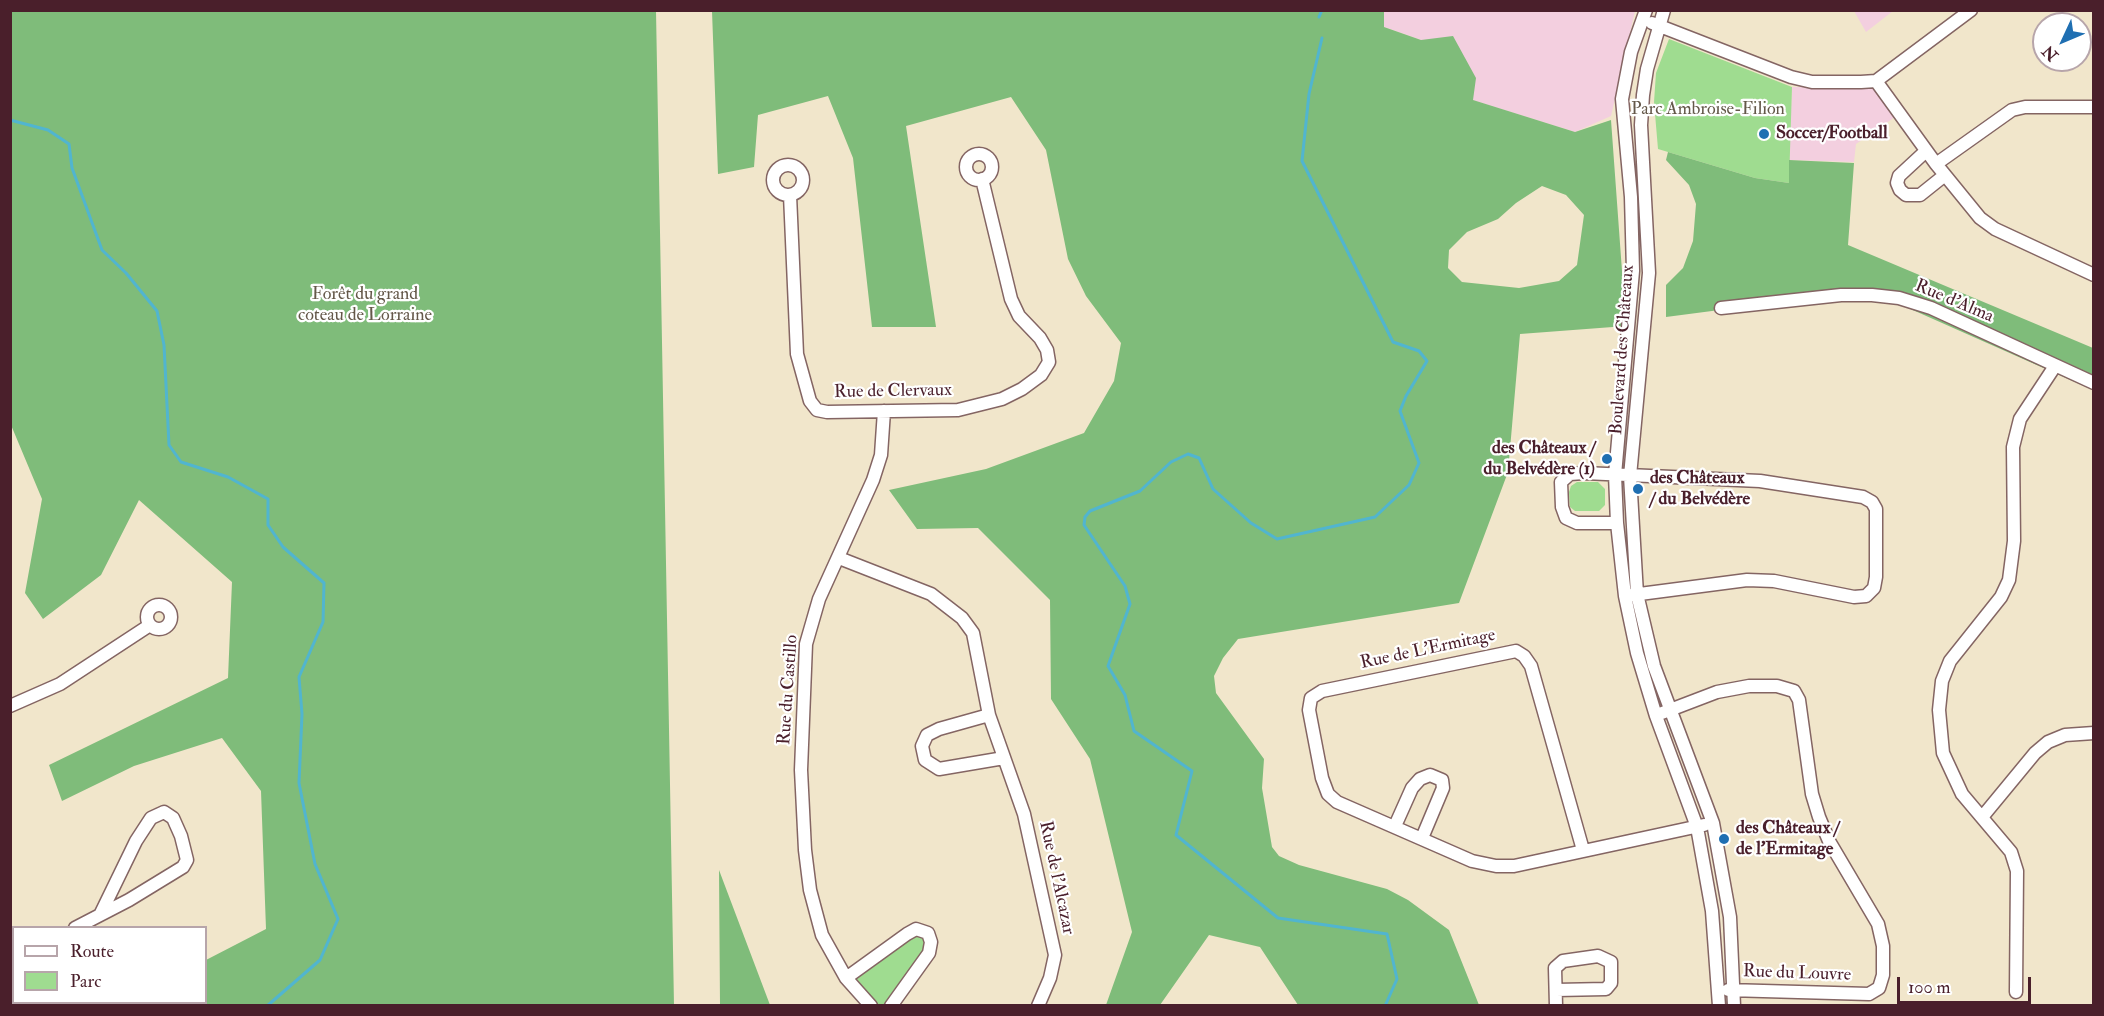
<!DOCTYPE html>
<meta charset="utf-8">
<style>
body{margin:0}
#map{position:relative;width:2104px;height:1016px;overflow:hidden;background:#f1e6cb;font-family:"IM FELL Double Pica",serif}
canvas{display:block}
.frame{position:absolute;inset:0;border:12px solid #4a1f2b;pointer-events:none}
.legend{position:absolute;left:12px;top:926px;width:195px;height:78px;box-sizing:border-box;background:#fff;border:2px solid #b7a5aa;margin:0;padding:8px 10px;list-style:none;font-size:18px;color:#4a1f2b}
.legend li{display:flex;align-items:center;gap:12px;height:30px}
.legend b{width:30px;border:2px solid #b7a5aa}
.north{position:absolute;left:2032px;top:12px;width:60px;height:60px;box-sizing:border-box;background:#fff;border:2px solid #b7a5aa;border-radius:50%;rotate:226deg;font-size:16px;font-weight:700;line-height:24px;text-align:center;color:#4a1f2b}
.north::after{content:'';display:block;margin:auto;width:21px;height:27px;background:#1f6fb2;clip-path:polygon(50% 0,100% 100%,50% 72%,0 100%)}
.scale{position:absolute;left:1897px;top:977px;width:134px;height:27px;box-sizing:border-box;border:3px solid #4a1f2b;border-top:0;padding-left:8px;font-size:18px;line-height:21px;white-space:nowrap;color:#4a1f2b;-webkit-text-stroke:4px #fff;paint-order:stroke}
</style>
<div id="map">
<canvas width="2104" height="1016"></canvas>
<div class="frame"></div>
<ul class="legend">
<li><b style="height:8px;background:#fff"></b>Route</li>
<li><b style="height:16px;background:#9fdc90"></b>Parc</li>
</ul>
<div class="north">N</div>
<div class="scale">100 m</div>
</div>
<script>
const ctx = document.querySelector('canvas').getContext('2d');
ctx.lineJoin = 'round';
function fill(path, color) {
  ctx.fillStyle = color;
  ctx.fill(path, 'evenodd');
}
function toPath(rows) {
  const path = new Path2D();
  for (const r of rows) {
    if (r.length === 3) {
      path.moveTo(r[0] + r[2], r[1]);
      path.arc(r[0], r[1], r[2], 0, 2 * Math.PI);
      continue;
    }
    path.moveTo(r[0], r[1]);
    for (let i = 2; i < r.length; i += 2) path.lineTo(r[i], r[i + 1]);
  }
  return path;
}
function strokePath(path, color, width, dash) {
  ctx.strokeStyle = color;
  ctx.lineWidth = width;
  ctx.lineCap = dash ? 'butt' : 'round';
  ctx.setLineDash(dash || []);
  ctx.stroke(path);
}
function drawText(font, color, halo, rows, align = 'center') {
  ctx.font = font + ' "IM FELL Double Pica",serif';
  ctx.lineWidth = 4.5;
  ctx.setLineDash([]);
  ctx.textBaseline = 'middle';
  ctx.strokeStyle = halo;
  ctx.fillStyle = color;
  for (const [text, x, y, turn = 0] of rows) {
    ctx.save();
    ctx.translate(x, y);
    ctx.rotate((+turn || 0) * Math.PI / 180);
    ctx.textAlign = isNaN(turn) ? turn : align;
    if (halo) ctx.strokeText(text, 0, 0);
    ctx.fillText(text, 0, 0);
    ctx.restore();
  }
}
const built = toPath([
 [1384,11,1635,11,1611,116,1575,132,1472,100,1421,40,1384,27],
 [1854,11,1893,11,1866,32],
 [1792,87,1874,88,1895,117,1856,144,1854,162,1789,160]
]);
const green = toPath([
 [1669,39,1792,87,1789,183,1755,178,1658,149,1654,102,1656,73],
 [1577,482,1598,482,1605,489,1605,505,1599,511,1575,511,1570,507,1569,492,1571,486],
 [916,929,931,942,891,1005,871,1005,846,978]
]);
const forest = toPath([
 [10,11,656,11,674,1005,128,1005,128,1002,206,1002,206,960,266,929,261,791,222,738,134,766,62,801,49,765,228,678,232,582,139,500,101,575,43,619,25,593,42,499,11,425],
 [712,11,1384,11,1384,27,1421,40,1453,36,1476,78,1473,100,1575,132,1611,120,1626,326,1520,334,1508,472,1459,603,1238,639,1223,658,1214,676,1216,693,1264,759,1262,788,1272,847,1279,856,1299,865,1387,889,1408,900,1449,930,1479,1005,1298,1005,1260,947,1209,935,1160,1005,1106,1005,1132,932,1090,759,1051,699,1050,600,978,528,917,529,889,490,986,469,1084,433,1114,381,1121,343,1086,296,1068,259,1046,150,1011,97,906,126,936,327,872,327,853,158,828,96,758,115,754,167,718,174],
 [1542,186,1566,195,1584,215,1577,265,1559,281,1519,288,1462,282,1448,268,1449,250,1467,232,1498,219,1516,203],
 [1668,152,1755,178,1789,183,1789,160,1854,163,1848,245,2093,348,2093,390,1879,295,1842,294,1666,317,1666,285,1683,268,1693,241,1696,204,1689,185,1666,160],
 [719,870,770,1005,720,1005]
]);
const stream = toPath([
 [1319,17,1322,10],
 [1322,38,1309,94,1302,161,1393,342,1419,351,1427,361,1406,396,1400,411,1419,463,1409,485,1375,517,1277,539,1251,523,1213,489,1199,458,1188,454,1171,462,1140,491,1090,511,1085,517,1084,525,1125,586,1130,604,1108,666,1125,695,1134,731,1192,771,1176,835,1278,918,1387,934,1397,979,1385,1006],
 [10,120,48,130,69,144,72,168,102,250,126,273,157,311,164,345,169,445,181,462,228,477,268,499,268,525,283,547,324,583,323,622,299,677,302,714,299,783,315,864,338,919,320,960,267,1006]
]);
const minor = toPath([
 [1646,10,1631,52,1622,99,1631,197,1633,271,1615,475,1617,523,1625,596,1637,653,1656,716,1697,827,1712,911,1719,1006],
 [1664,10,1647,69,1643,95,1641,125,1649,273,1630,476,1637,594,1654,666,1713,823,1730,917,1734,1006],
 [1652,23,1791,77,1812,82,1861,82,1876,81,1971,10],
 [1876,81,1936,164,1980,218,1995,229,2094,275],
 [1926,151,1899,176,1897,183,1900,190,1906,195,1920,195,1945,175],
 [979,167,13],
 [1936,164,2012,110,2025,107,2094,107],
 [788,180,15],
 [790,195,797,354,810,401,817,410,827,412,958,410,1002,399,1022,389,1041,375,1049,362,1047,350,1040,338,1019,316,1011,299,982,179],
 [1721,308,1841,295,1872,295,1899,298,1931,308,2094,383],
 [1617,523,1577,523,1566,518,1562,507,1561,482,1570,474,1584,473,1760,481,1863,497,1872,502,1876,509,1876,577,1874,588,1866,596,1854,597,1774,581,1747,580,1632,595],
 [839,558,931,594,962,618,973,633,989,715,1024,814,1055,955,1050,978,1038,1006],
 [159,617,12],
 [10,706,60,684,150,625],
 [1662,713,1717,692,1749,686,1777,686,1794,691,1799,700,1812,794,1819,817,1829,841,1878,924,1883,946,1883,975,1879,988,1869,994,1728,990],
 [989,715,939,729,927,735,922,746,925,760,939,769,1004,758],
 [1983,816,2035,753,2048,742,2065,735,2094,733],
 [1395,826,1412,788,1420,779,1430,775,1442,780,1443,788,1422,838],
 [1583,850,1531,666,1524,656,1516,651,1322,691,1311,698,1309,710,1322,778,1328,794,1337,802,1472,861,1496,866,1514,866,1704,825],
 [75,928,129,900,183,867,187,860,181,836,173,818,164,812,151,818,136,841,101,913],
 [10,943,14,943],
 [846,978,907,934,916,929,928,933,931,942,929,953,891,1006],
 [1556,990,1606,989,1611,983,1611,962,1598,956,1563,961,1555,968,1556,1006],
 [2016,992,2017,871,2011,852,1962,794,1943,753,1939,710,1942,681,1950,661,2001,597,2009,580,2014,541,2013,447,2020,419,2055,366],
 [61,1006,61,1002],
 [871,1006,846,978,822,935,810,890,805,850,801,770,806,644,819,599,873,480,881,455,884,411]
]);
const markers = [
 [1764,134,6,"#1f6fb2"],
 [1607,459,6,"#1f6fb2"],
 [1638,489,6,"#1f6fb2"],
 [1724,839,6,"#1f6fb2"]
];
const parkNames = [
 ["Parc Ambroise-Filion",1708,110],
 ["Forêt du grand",365,295],
 ["coteau de Lorraine",365,316]
];
const poiNames = [
 ["Soccer/Football",1776,134],
 ["des Châteaux /",1595,449,"right"],
 ["du Belvédère (1)",1595,470,"right"],
 ["des Châteaux",1650,479],
 ["/ du Belvédère",1650,500],
 ["des Châteaux /",1736,829],
 ["de l'Ermitage",1736,850]
];
const streetNames = [
 ["Rue d'Alma",1954,302,23],
 ["Boulevard des Châteaux",1623,350,-86],
 ["Rue de Clervaux",893,392,-1],
 ["Rue de L'Ermitage",1428,650,-12],
 ["Rue du Castillo",789,690,-86],
 ["Rue de l'Alcazar",1056,878,78],
 ["Rue du Louvre",1797,974,2]
];
fill(built, '#f3cfdf');
fill(green, '#9fdc90');
fill(forest, '#7fbc7a');
strokePath(stream, '#51b5cf', 3);
strokePath(minor, '#846563', 15);
strokePath(minor, '#fff', 12);
for (const [x, y, r, color] of markers) {
  const dot = new Path2D();
  dot.arc(x, y, r, 0, 2 * Math.PI);
  ctx.fillStyle = color;
  ctx.fill(dot);
  strokePath(dot, '#fff', 2);
}
drawText('18px', '#645849', '#fff', parkNames);
drawText('bold 18px', '#4a1f2b', '#fff', poiNames, 'left');
drawText('18px', '#4a1f2b', '#fff', streetNames);
</script>
